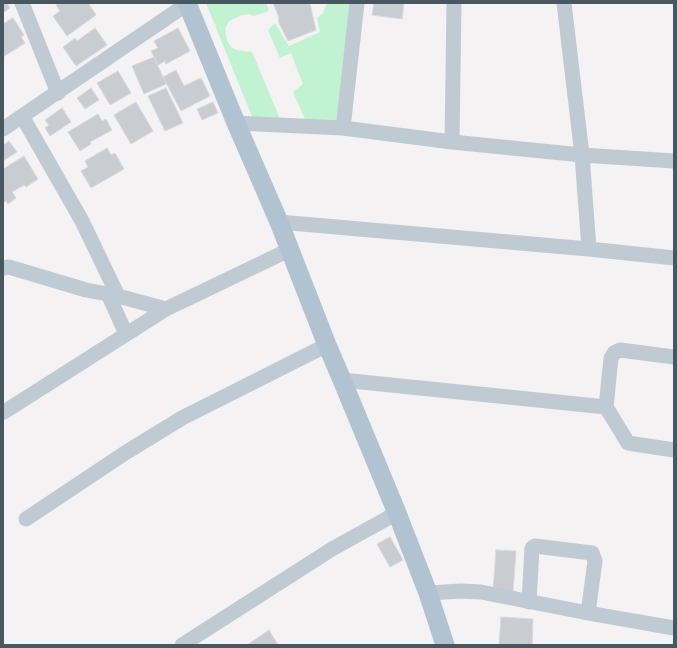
<!DOCTYPE html>
<style>
body{margin:0}
#map{position:relative;width:677px;height:648px;overflow:hidden;background:#f4f2f2;font-family:"Asap Condensed",sans-serif}
canvas{display:block}
.frame{position:absolute;inset:0;border:4px solid #495761;pointer-events:none}
</style>
<div id="map">
<canvas width="677" height="648"></canvas>
<div class="frame"></div>
</div>
<script>
const ctx = document.querySelector('canvas').getContext('2d');
ctx.lineJoin = 'round';
function fill(path, color) {
  ctx.fillStyle = color;
  ctx.fill(path, 'evenodd');
}
function toPath(rows) {
  const path = new Path2D();
  for (const r of rows) {
    path.moveTo(r[0], r[1]);
    for (let i = 2; i < r.length; i += 2) path.lineTo(r[i], r[i + 1]);
  }
  return path;
}
function strokePath(path, color, width, dash) {
  ctx.strokeStyle = color;
  ctx.lineWidth = width;
  ctx.lineCap = dash ? 'butt' : 'round';
  ctx.setLineDash(dash || []);
  ctx.stroke(path);
}
const green = toPath([
 [206,3,257,3,258,5,261,3,266,3,269,11,254,16,249,14,242,15,229,21,225,29,227,41,232,48,237,50,252,52,281,121,253,119],
 [327,3,350,3,336,123,305,119,293,92,303,84,291,53,280,58,268,30,275,23,289,46,320,32,317,18,323,13]
]);
const building = toPath([
 [3,3,7,3,10,8,3,13,3,3],
 [60,3,88,3,96,15,67,36,53,16,60,11,56,5,60,3],
 [273,3,313,3,310,4,316,30,288,41,279,23,278,15,273,3],
 [374,3,404,3,402,19,372,15,374,3],
 [13,18,24,35,21,37,25,43,3,57,3,24,13,18],
 [95,28,107,45,76,66,63,47,75,38,77,41,95,28],
 [178,28,190,51,166,64,165,61,158,65,151,51,158,48,154,41,178,28],
 [154,57,166,84,144,94,132,66,154,57],
 [176,70,184,86,201,78,210,96,181,111,163,77,176,70],
 [118,71,131,93,110,105,97,83,118,71],
 [91,88,99,100,85,109,77,98,91,88],
 [166,88,183,123,165,131,148,96,166,88],
 [136,102,153,131,131,144,114,115,136,102],
 [213,102,218,113,202,120,197,109,213,102],
 [62,108,71,122,50,136,45,128,49,125,45,120,62,108],
 [98,114,102,121,106,119,112,130,90,142,91,144,80,151,68,132,98,114],
 [9,141,17,152,3,161,3,145,9,141],
 [107,148,111,155,115,153,124,169,91,188,81,171,88,167,85,161,107,148],
 [24,156,38,179,26,187,24,185,12,192,16,198,8,204,6,201,3,203,3,169,24,156],
 [390,537,403,560,390,567,377,544,390,537],
 [496,550,516,551,513,592,493,590,496,550],
 [501,617,533,619,532,645,499,645,501,617],
 [269,630,278,645,247,645,269,630]
]);
const minor = toPath([
 [22,3,58,93],
 [564,3,582,155,589,249],
 [22,116,82,221,118,296,166,309],
 [236,123,343,128,452,142,582,155,674,161],
 [343,128,357,3],
 [3,129,187,4],
 [452,142,454,3],
 [279,222,589,249,674,258],
 [3,268,9,267,86,290,118,296],
 [108,294,126,334],
 [674,357,620,350,614,353,611,358,606,407,628,443,674,450],
 [342,380,606,407],
 [4,412,166,309,289,250],
 [26,519,125,453,182,418,327,345],
 [428,593,461,591,481,592,588,613,674,628],
 [529,602,532,548,535,546,592,553,595,561,588,613],
 [182,645,332,549,397,513]
]);
const major = toPath([
 [187,3,236,123,279,222,327,345,342,380,397,513,428,593,445,645]
]);
fill(green, '#c1f2d1');
fill(building, '#c9cdd2');
strokePath(building, '#d6d9dd', 1);
strokePath(minor, '#c0cad2', 15);
strokePath(major, '#b1c3d1', 19);
</script>
